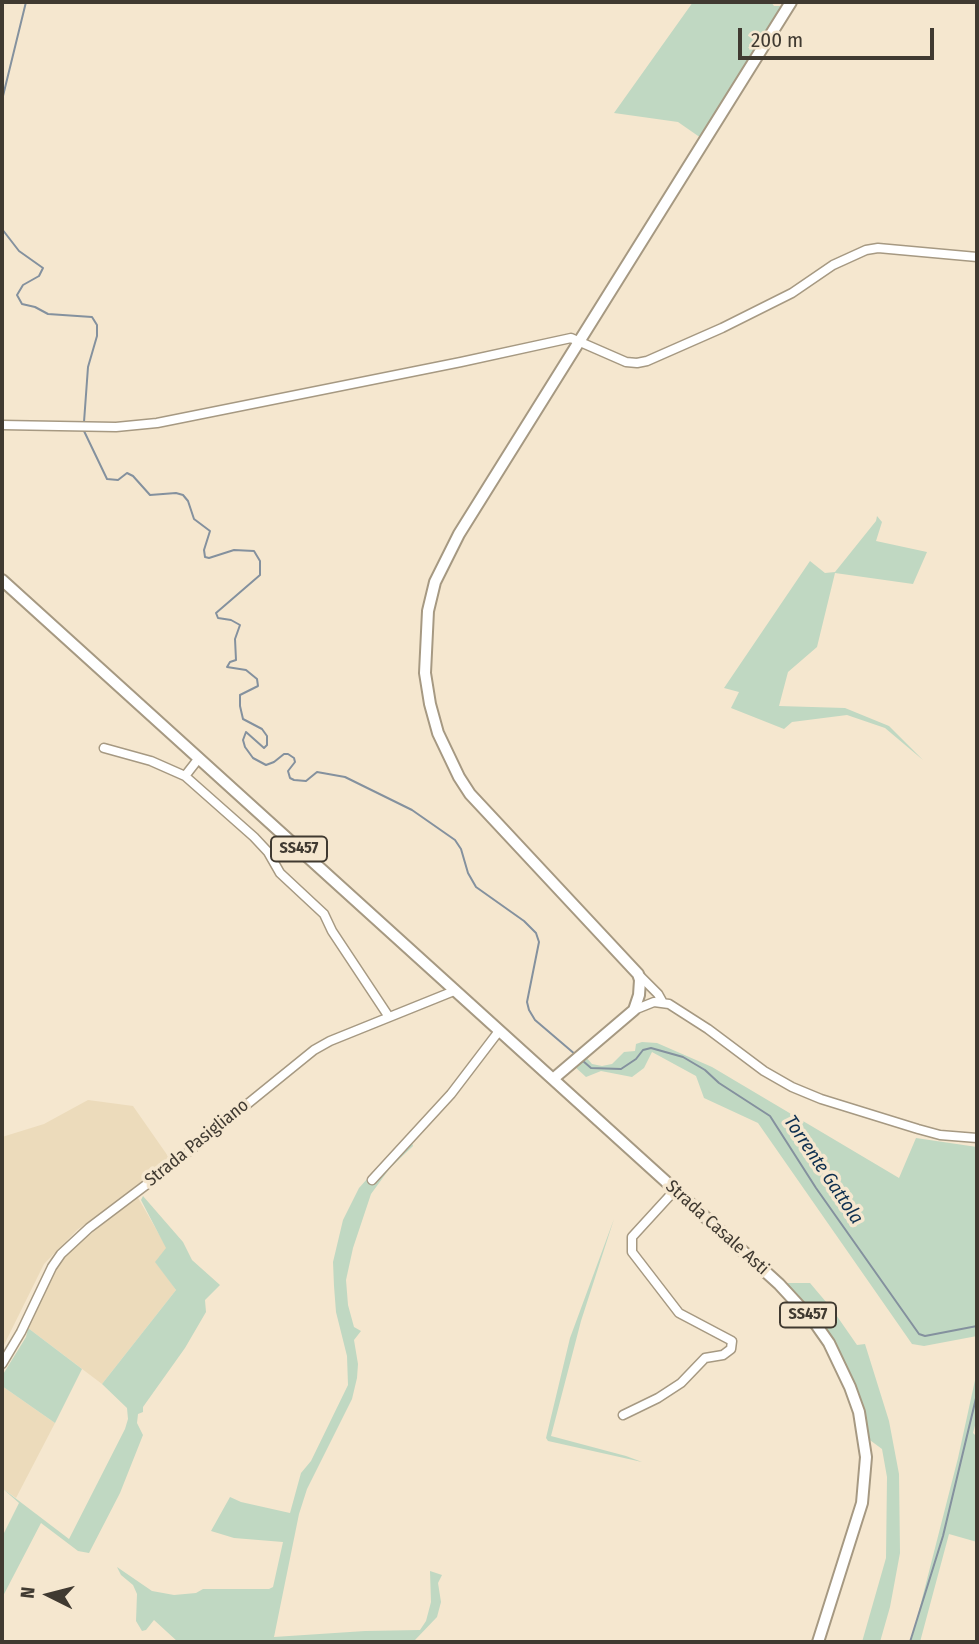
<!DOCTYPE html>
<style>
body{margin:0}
#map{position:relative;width:979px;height:1644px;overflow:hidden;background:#f5e7cf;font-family:"Fira Sans Condensed",sans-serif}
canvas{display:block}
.frame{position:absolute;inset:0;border:4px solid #403a31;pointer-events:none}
.north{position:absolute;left:14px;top:1560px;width:70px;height:70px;-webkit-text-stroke:5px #f5e7cf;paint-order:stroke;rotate:276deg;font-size:19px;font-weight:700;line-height:28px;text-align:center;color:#403a31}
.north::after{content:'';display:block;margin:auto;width:24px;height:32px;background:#403a31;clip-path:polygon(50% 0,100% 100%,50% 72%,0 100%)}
.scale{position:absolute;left:738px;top:28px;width:196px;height:32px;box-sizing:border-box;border:4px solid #403a31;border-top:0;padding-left:9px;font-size:21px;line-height:24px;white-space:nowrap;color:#403a31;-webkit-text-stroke:5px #f5e7cf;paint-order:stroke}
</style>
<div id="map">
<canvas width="979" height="1644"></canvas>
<div class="frame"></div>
<div class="north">N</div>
<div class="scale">200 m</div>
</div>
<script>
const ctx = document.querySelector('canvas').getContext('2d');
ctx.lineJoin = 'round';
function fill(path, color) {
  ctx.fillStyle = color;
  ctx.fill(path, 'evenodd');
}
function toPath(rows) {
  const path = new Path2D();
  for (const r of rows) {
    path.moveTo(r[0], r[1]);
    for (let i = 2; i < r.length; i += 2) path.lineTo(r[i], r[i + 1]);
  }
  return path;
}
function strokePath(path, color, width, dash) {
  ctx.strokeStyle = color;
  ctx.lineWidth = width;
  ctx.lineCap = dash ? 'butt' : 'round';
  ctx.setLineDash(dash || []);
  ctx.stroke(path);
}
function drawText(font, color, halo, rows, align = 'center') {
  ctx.font = font + ' "Fira Sans Condensed",sans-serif';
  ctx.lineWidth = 7;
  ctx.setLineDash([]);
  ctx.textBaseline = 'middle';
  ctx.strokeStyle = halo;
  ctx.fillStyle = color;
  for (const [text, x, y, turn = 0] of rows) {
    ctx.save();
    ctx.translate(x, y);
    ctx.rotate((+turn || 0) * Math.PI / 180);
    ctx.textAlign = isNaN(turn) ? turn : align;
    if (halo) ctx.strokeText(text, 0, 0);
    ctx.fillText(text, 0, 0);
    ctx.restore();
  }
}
const built = toPath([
 [88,1100,133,1106,170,1159,135,1189,77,1230,44,1264,2,1349,2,1137,44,1124],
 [137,1196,167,1248,156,1262,176,1290,102,1384,28,1328,55,1270,69,1252],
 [2,1386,55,1423,16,1498,2,1488]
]);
const green = toPath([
 [693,2,771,2,774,6,780,6,783,9,701,138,678,122,614,113],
 [877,516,882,522,876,541,927,552,913,584,835,573,817,647,788,672,779,706,845,708,889,726,923,760,885,728,847,715,792,722,784,729,731,708,739,692,724,688,810,561,825,573,835,572,876,521],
 [642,1042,657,1043,712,1067,899,1178,916,1138,977,1147,977,1336,924,1346,912,1344,758,1123,704,1098,696,1076,652,1052,644,1068,632,1077,601,1071,586,1077,574,1066,586,1057,592,1064,602,1066,612,1064,624,1052,635,1051,636,1044],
 [410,1135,413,1146,390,1168,371,1194,353,1248,346,1280,348,1305,354,1327,361,1331,354,1340,358,1364,357,1378,352,1399,307,1489,299,1514,274,1637,365,1631,420,1630,426,1621,431,1602,430,1571,442,1575,438,1583,441,1602,437,1617,415,1640,416,1642,178,1642,154,1620,146,1630,142,1631,136,1621,137,1594,133,1585,121,1575,117,1567,152,1591,174,1595,196,1593,203,1589,269,1589,273,1587,283,1542,234,1538,211,1531,230,1497,241,1502,290,1513,301,1473,311,1461,348,1385,347,1356,336,1312,334,1286,333,1262,343,1220,359,1188,392,1151],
 [143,1196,183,1242,192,1260,220,1285,205,1300,206,1312,185,1348,143,1407,143,1412,138,1414,137,1423,143,1435,120,1493,89,1553,78,1551,41,1523,2,1598,2,1537,19,1503,2,1488,69,1539,125,1429,128,1419,127,1408,102,1384,176,1290,155,1262,166,1248,141,1200],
 [614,1219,581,1321,551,1436,626,1456,642,1462,548,1441,546,1438,570,1338],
 [787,1283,810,1283,832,1309,857,1345,865,1344,889,1421,899,1474,900,1553,890,1607,880,1642,862,1642,886,1558,887,1477,882,1449,863,1435,842,1366,779,1284],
 [28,1328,82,1369,55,1423,2,1386,2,1376,26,1337],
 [977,1371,977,1418,973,1433,977,1437,977,1542,949,1534,920,1642,911,1642,958,1458]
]);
const stream = toPath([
 [2,100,26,2],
 [2,229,19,251,43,268,39,276,23,285,17,295,22,304,35,307,48,314,92,317,97,325,97,336,88,367,84,422],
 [84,431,107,479,118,480,127,473,133,476,150,495,176,493,183,495,188,501,194,519,210,531,204,550,205,557,209,558,234,550,254,551,260,561,260,575,216,613,218,618,231,620,240,625,235,639,236,660,230,662,227,667,246,670,257,679,258,686,240,695,240,706,243,719,262,729,267,736,267,745,264,748,246,732,243,740,245,747,253,758,266,765,274,762,284,754,288,754,294,758,295,762,288,771,290,778,294,780,306,781,317,772,345,777,412,810,455,840,461,849,468,873,476,887,524,921,536,933,539,942,527,1002,529,1010,535,1020,576,1055],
 [583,1061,591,1068,621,1069,636,1059,643,1050,651,1048,683,1057,705,1070,719,1083,770,1116,816,1188,919,1334,925,1336,977,1326],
 [910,1642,943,1536,977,1394]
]);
const minor = toPath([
 [2,425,116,427,157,423,461,362,571,338,626,362,637,363,647,361,722,328,792,293,833,265,866,250,878,248,977,257],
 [104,748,151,761,185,776,254,837,268,852,280,873,324,914,332,931,389,1017],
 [185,776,199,758],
 [638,974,658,994,663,1003],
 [634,1010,654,1002,669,1004,708,1029,764,1071,792,1087,821,1099,918,1129,940,1135,977,1138],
 [372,1180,451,1094,499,1031],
 [2,1364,21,1332,52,1267,61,1254,89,1228,171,1166,314,1050,330,1041,454,991],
 [623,1415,658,1398,681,1383,705,1358,723,1355,731,1349,732,1341,679,1313,632,1252,632,1237,675,1190]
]);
const major = toPath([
 [2,580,779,1284,815,1323,829,1343,850,1387,859,1412,866,1457,862,1503,818,1642],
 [553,1079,634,1010,639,995,640,980,638,974,470,794,459,777,438,733,430,704,425,673,428,611,435,582,459,534,791,2]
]);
const shields = [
 [299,849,56],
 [808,1315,56]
];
const shieldNames = [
 ["SS457",299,849],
 ["SS457",808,1315]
];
const streetNames = [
 ["Strada Pasigliano",197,1143,-39],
 ["Strada Casale Asti",717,1228,42]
];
const waterNames = [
 ["Torrente Gattola",823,1170,56]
];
fill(built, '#ecdbbb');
fill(green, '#c0d8c2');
strokePath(stream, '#84919e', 2);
strokePath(minor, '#a69982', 11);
strokePath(major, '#a69982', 14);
strokePath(minor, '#fff', 8);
strokePath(major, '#fff', 10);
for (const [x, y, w] of shields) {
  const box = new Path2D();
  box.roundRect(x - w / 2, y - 12.5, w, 25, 5);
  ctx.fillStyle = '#f5e7cf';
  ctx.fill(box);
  strokePath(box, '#403a31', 2);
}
drawText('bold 16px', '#403a31', null, shieldNames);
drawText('18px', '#403a31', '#f5e7cf', streetNames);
drawText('italic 19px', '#0e2f4f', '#f5e7cf', waterNames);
</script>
